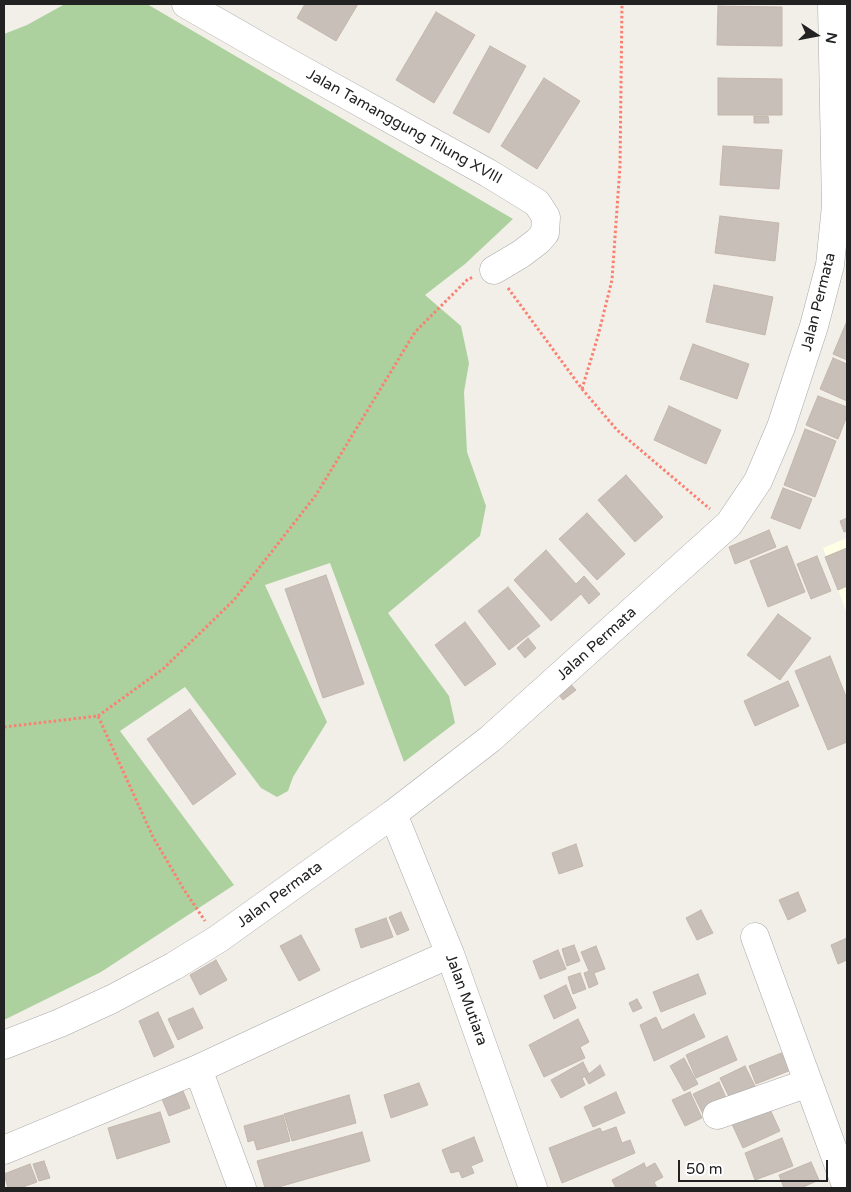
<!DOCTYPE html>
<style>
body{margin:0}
#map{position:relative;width:851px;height:1192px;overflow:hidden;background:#f2efe9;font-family:"Varela Round",sans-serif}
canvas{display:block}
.frame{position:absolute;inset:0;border:5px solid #222;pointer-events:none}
.north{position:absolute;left:791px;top:10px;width:50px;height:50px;-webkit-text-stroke:4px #fff;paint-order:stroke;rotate:101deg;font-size:14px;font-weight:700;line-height:20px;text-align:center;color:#222}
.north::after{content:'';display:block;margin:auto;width:18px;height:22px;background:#222;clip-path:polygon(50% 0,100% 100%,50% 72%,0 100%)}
.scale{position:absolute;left:678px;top:1160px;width:150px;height:22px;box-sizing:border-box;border:2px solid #222;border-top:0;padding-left:6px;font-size:15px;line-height:18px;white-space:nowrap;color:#222;-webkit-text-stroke:4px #fff;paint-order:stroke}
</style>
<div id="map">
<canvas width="851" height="1192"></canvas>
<div class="frame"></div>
<div class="north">N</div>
<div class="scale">50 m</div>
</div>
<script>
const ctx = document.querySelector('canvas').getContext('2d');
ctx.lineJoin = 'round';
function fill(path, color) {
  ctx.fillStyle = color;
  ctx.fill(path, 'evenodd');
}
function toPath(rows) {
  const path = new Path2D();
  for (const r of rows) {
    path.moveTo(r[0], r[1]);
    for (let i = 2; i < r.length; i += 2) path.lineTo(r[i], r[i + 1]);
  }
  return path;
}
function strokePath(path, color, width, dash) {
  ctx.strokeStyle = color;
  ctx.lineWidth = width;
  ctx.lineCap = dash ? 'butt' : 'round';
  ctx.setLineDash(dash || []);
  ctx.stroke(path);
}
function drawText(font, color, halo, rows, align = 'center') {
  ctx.font = font + ' "Varela Round",sans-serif';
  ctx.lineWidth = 4;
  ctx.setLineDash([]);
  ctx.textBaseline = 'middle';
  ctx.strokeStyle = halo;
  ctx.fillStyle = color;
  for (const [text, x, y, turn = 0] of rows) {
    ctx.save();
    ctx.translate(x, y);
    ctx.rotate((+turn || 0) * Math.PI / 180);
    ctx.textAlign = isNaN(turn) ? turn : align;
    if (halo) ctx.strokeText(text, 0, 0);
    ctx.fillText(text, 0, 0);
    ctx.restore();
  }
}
const education = toPath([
 [847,538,847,614,823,548]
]);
const forest = toPath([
 [65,4,147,4,513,219,465,264,425,295,461,326,469,363,464,392,467,452,486,506,480,536,388,613,449,696,455,723,404,762,330,563,265,585,327,722,293,777,288,791,277,797,261,788,185,687,120,731,234,885,101,972,4,1020,4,34,27,25]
]);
const building = toPath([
 [305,4,358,4,336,41,297,18,305,4],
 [718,6,782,7,782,46,717,45,718,6],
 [436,12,475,35,434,103,396,80,436,12],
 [490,46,526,66,489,133,453,113,490,46],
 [544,78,580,101,537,169,501,146,544,78],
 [718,78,782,79,782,115,718,115,718,78],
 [754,116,768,116,769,123,754,123,754,116],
 [723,146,782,150,779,189,720,185,723,146],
 [720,216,779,223,775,261,715,253,720,216],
 [714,285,773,297,765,335,706,322,714,285],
 [847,321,847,360,833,354,847,321],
 [693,344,749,364,737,399,680,379,693,344],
 [833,358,847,364,847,401,820,389,833,358],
 [818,396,847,407,847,416,838,439,806,425,818,396],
 [669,406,721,430,706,464,654,440,669,406],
 [805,429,836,441,815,497,784,485,805,429],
 [626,475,663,517,635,542,598,500,626,475],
 [783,488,812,499,800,529,771,518,783,488],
 [587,513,625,554,597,580,559,539,587,513],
 [847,518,847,531,844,532,840,521,847,518],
 [769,530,776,547,735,564,729,547,769,530],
 [787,546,805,592,768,607,750,561,787,546],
 [847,548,847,586,838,590,825,557,847,548],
 [546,550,576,584,584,576,600,594,589,604,581,594,551,621,514,580,546,550],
 [817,556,831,591,811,599,797,564,817,556],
 [326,575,364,684,323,698,285,589,326,575],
 [508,587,540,626,509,650,478,611,508,587],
 [778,614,811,638,780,680,747,655,778,614],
 [465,622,496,664,465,686,435,645,465,622],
 [528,638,536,648,525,658,517,648,528,638],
 [830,656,847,699,847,742,828,750,795,671,830,656],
 [567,680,576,690,563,700,555,690,567,680],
 [788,681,799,706,755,726,744,701,788,681],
 [190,709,236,774,193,805,147,739,190,709],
 [576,844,583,866,559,874,552,853,576,844],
 [798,892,806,911,788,920,779,900,798,892],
 [701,910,713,933,697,940,686,918,701,910],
 [401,912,409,930,397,935,389,917,401,912],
 [386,918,393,937,361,948,355,929,386,918],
 [301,935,320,970,299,981,280,946,301,935],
 [847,938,847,960,838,964,831,945,847,938],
 [574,945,580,961,567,966,562,949,574,945],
 [596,946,605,969,594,973,598,984,589,988,584,973,589,971,581,952,596,946],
 [558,950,566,969,540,979,533,961,558,950],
 [216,960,227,980,200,995,190,975,216,960],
 [580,973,586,989,573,994,568,977,580,973],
 [698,974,706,994,661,1012,653,992,698,974],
 [566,985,576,1008,554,1019,544,996,566,985],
 [637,999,642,1008,633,1012,629,1003,637,999],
 [193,1008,203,1028,178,1040,168,1019,193,1008],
 [158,1012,174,1047,154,1057,139,1021,158,1012],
 [694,1014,705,1037,654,1061,640,1025,656,1017,662,1030,694,1014],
 [578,1019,589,1042,580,1047,585,1058,544,1077,529,1045,578,1019],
 [727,1036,737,1060,696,1078,686,1055,727,1036],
 [784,1052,791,1070,756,1084,749,1066,784,1052],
 [684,1058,698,1084,684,1091,670,1066,684,1058],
 [583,1062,589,1074,582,1078,585,1085,561,1098,551,1080,583,1062],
 [600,1065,605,1075,589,1084,585,1077,600,1065],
 [745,1066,755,1086,730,1099,720,1078,745,1066],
 [719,1082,728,1102,703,1114,693,1094,719,1082],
 [419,1083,428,1105,391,1118,384,1095,419,1083],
 [183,1091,190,1108,169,1116,162,1099,183,1091],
 [616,1092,625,1113,593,1127,584,1107,616,1092],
 [690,1092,702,1118,685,1126,672,1100,690,1092],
 [349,1095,356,1123,292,1141,284,1114,349,1095],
 [768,1105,780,1131,743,1148,731,1122,768,1105],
 [160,1112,170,1142,117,1159,108,1128,160,1112],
 [283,1115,290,1141,257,1150,254,1140,248,1142,244,1126,283,1115],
 [616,1127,622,1143,630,1140,635,1153,562,1183,549,1148,600,1128,602,1132,616,1127],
 [362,1132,370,1161,275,1188,265,1188,257,1161,362,1132],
 [474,1137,483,1161,471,1166,474,1173,462,1178,459,1171,451,1173,442,1150,474,1137],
 [782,1138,793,1166,755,1180,745,1153,782,1138],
 [44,1161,50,1178,39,1181,33,1164,44,1161],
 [811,1162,819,1180,801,1188,784,1188,779,1175,811,1162],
 [644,1163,646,1168,655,1163,663,1177,654,1182,657,1188,616,1188,612,1180,644,1163],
 [30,1164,37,1182,20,1188,8,1188,4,1174,30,1164]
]);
const path = toPath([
 [508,288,582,389,617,430,710,509],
 [582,389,598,336,612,280,620,166,622,4],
 [98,716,163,669,234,600,316,495,415,332,468,279,474,277],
 [4,727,98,716,153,837,183,888,205,921]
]);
const minor = toPath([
 [186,4,282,59,488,173,537,203,546,217,545,233,538,241,521,254,494,270],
 [393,814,450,954,533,1188],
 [755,937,847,1188],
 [4,1045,60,1023,112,999,174,966,218,939,393,814,490,739,729,524,758,481,781,427,814,326,830,265,836,206,832,4],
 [198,1069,242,1188],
 [717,1115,808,1083],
 [4,1150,198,1069,355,996,450,954]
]);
const streetNames = [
 ["Jalan Tamanggung Tilung XVIII",404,127,29],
 ["Jalan Permata",819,302,-76],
 ["Jalan Permata",597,644,-42],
 ["Jalan Permata",280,895,-36],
 ["Jalan Mutiara",466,1000,70]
];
fill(education, '#ffffe5');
fill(forest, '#add19e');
fill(building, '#c7bfb8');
strokePath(building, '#c4b6ab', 1);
strokePath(minor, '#a9a9a9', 29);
strokePath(path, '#fa8072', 3, [2.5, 2.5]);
strokePath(minor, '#fff', 28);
drawText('15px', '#222', '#fff', streetNames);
</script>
